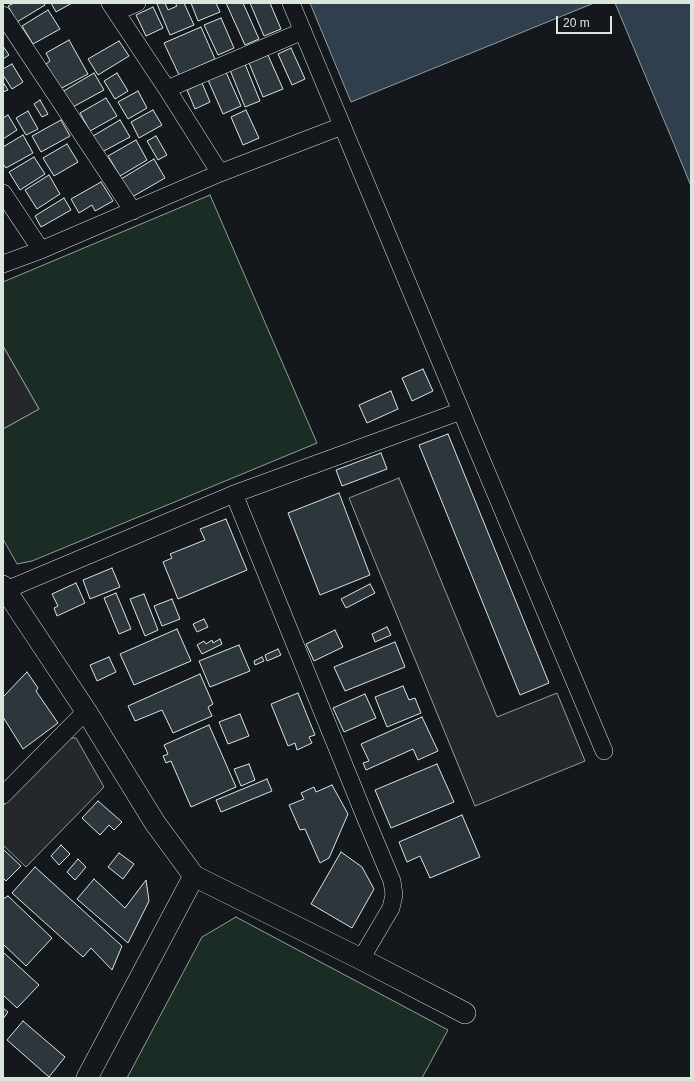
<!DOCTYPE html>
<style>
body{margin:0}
#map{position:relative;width:694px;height:1081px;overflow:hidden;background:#14181c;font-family:Helvetica,sans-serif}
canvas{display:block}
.frame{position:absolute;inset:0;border:4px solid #d8e6dc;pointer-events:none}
.scale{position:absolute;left:556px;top:16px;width:56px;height:18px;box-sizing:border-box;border:2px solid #d8e6dc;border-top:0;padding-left:5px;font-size:12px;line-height:14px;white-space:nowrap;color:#d8e6dc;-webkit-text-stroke:3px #14181c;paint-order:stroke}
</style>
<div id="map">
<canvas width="694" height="1081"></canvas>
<div class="frame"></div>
<div class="scale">20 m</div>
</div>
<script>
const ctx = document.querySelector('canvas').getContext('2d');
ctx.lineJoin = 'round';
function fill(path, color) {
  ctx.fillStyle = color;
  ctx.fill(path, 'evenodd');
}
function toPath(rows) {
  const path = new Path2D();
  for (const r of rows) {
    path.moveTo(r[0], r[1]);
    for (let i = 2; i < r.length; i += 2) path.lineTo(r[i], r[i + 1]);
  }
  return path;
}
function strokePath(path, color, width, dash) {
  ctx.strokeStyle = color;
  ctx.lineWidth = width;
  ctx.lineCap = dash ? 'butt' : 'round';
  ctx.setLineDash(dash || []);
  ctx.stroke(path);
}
const green = toPath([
 [210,195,317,443,32,561,17,564,3,539,3,429,39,409,3,346,3,282,210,195],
 [236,917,448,1030,422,1078,127,1078,202,937,236,917]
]);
const parking = toPath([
 [3,346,39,409,3,429,3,346],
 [399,478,497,717,557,693,585,761,475,806,349,498,399,478],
 [70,738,76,738,104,787,26,867,3,845,3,806,70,738]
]);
const water = toPath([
 [310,3,594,3,351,102,310,3],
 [615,3,691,3,691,186,671,137,615,3]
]);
const building = toPath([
 [14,3,44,3,45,5,17,22,8,6,14,3],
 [51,3,72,3,56,12,51,3],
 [158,3,165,3,168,10,177,6,175,3,184,3,194,25,170,35,157,4,158,3],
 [191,3,216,3,220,12,198,21,191,3],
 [226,3,243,3,259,39,245,45,226,3],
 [250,3,270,3,281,29,264,36,250,3],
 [153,7,163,28,146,36,136,15,153,7],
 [48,10,60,29,33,44,22,26,48,10],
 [221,18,234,48,218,55,204,25,221,18],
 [201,27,215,59,179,75,164,43,201,27],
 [69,40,88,74,60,89,46,64,50,61,46,53,69,40],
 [119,41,129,56,98,75,88,59,119,41],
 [3,46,9,55,3,59,3,46],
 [291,48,305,79,292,85,278,54,291,48],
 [268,55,283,89,263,97,249,63,268,55],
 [12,64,23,82,12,89,3,75,3,69,12,64],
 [245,64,260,101,245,107,230,70,245,64],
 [226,72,241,106,223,114,208,80,226,72],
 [94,73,104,90,71,108,62,92,94,73],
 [117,73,128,91,115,99,104,81,117,73],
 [3,82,8,90,3,92,3,82],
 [202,83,210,102,195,109,187,90,202,83],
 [138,91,147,108,128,119,118,102,138,91],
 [106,98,117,116,90,131,80,113,106,98],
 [40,100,48,114,42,117,34,104,40,100],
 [153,110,162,125,139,138,131,122,153,110],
 [246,110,259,138,243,145,231,117,246,110],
 [28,111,38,129,26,135,16,118,28,111],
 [8,115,17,130,3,139,3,118,8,115],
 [61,120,70,136,41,152,32,136,61,120],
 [120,120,130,137,102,152,93,136,120,120],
 [23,135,33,153,6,168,3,164,3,147,23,135],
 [156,136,167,155,158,160,147,141,156,136],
 [136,140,147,160,120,176,108,156,136,140],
 [67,144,78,162,54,176,43,158,67,144],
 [34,157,45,174,20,190,9,172,34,157],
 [154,159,165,178,132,197,121,179,154,159],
 [49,175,60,194,37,209,25,190,49,175],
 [101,182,113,201,95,211,92,205,79,213,71,199,101,182],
 [64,198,71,210,41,227,35,216,64,198],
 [423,369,433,391,412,401,402,378,423,369],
 [391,391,398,409,367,423,359,405,391,391],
 [448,434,549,683,520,695,419,445,448,434],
 [381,453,387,469,342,486,336,470,381,453],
 [339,493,370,575,320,595,288,513,339,493],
 [226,519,247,570,178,599,163,562,172,558,170,554,205,540,200,529,226,519],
 [112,568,120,587,90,599,83,580,112,568],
 [76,583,85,603,57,616,54,608,58,606,52,594,76,583],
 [370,584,375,593,346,608,341,599,370,584],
 [116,593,131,629,119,634,104,598,116,593],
 [144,594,158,630,145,636,130,599,144,594],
 [172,599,180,619,162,626,154,606,172,599],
 [204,619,208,627,197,632,193,624,204,619],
 [387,627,391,635,375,642,372,634,387,627],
 [177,629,191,661,134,685,120,654,177,629],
 [335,630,343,647,314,661,306,644,335,630],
 [220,639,222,644,202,654,197,645,204,641,206,644,212,640,213,643,220,639],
 [395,642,405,667,345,691,334,667,395,642],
 [239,645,250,671,210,687,199,661,239,645],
 [278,649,281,655,267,661,265,655,278,649],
 [109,657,116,672,97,681,90,665,109,657],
 [262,657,264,661,255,665,254,661,262,657],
 [27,672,38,688,36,691,58,723,23,749,3,717,3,697,27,672],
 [200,674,213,704,208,707,212,716,173,733,162,710,135,721,128,706,200,674],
 [403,686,409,700,415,698,421,713,387,727,375,697,403,686],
 [298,693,315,735,309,737,312,743,297,750,295,743,288,746,271,704,298,693],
 [365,694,376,718,344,732,333,708,365,694],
 [240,714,249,736,228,744,219,722,240,714],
 [422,717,438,751,418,760,413,749,366,770,363,763,369,761,361,744,422,717],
 [209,725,236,787,191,807,171,761,166,763,163,756,168,754,164,745,209,725],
 [249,764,255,780,241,786,234,769,249,764],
 [437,764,454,802,391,828,375,790,437,764],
 [267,779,272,791,221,812,216,800,267,779],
 [332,785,348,814,329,858,320,863,305,829,300,830,289,805,304,799,301,793,314,787,316,792,332,785],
 [98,801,122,822,114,830,109,825,100,835,82,818,98,801],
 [462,815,480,857,430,878,420,856,407,862,399,842,462,815],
 [61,845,70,854,59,865,51,856,61,845],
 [3,849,21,866,6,881,3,878,3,849],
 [341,852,362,867,374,889,352,928,311,904,341,852],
 [119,853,134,864,123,879,108,867,119,853],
 [78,859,86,867,75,880,67,872,78,859],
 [35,867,122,946,112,970,91,948,83,957,12,893,35,867],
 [94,879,125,908,146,880,149,901,128,943,77,899,94,879],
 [8,896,52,938,26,966,3,944,3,899,8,896],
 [3,952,39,985,17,1008,3,995,3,952],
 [3,1008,8,1012,3,1019,3,1008],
 [23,1021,65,1057,49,1077,7,1040,23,1021]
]);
const minor = toPath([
 [110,3,167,89,220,173],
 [291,3,461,411,604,751],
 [116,12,137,3],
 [3,15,133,211],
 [167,89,303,31],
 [3,193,41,250],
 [3,264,41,250,220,173,342,126],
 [234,494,366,819,392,881,394,895,391,908,361,959],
 [6,590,234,494,461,411],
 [3,795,86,711]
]);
const tertiary = toPath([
 [3,586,86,711,155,823,194,876,361,959,465,1013],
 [87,1078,194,876]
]);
fill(green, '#1a2d24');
strokePath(green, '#939e99', 1);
fill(parking, '#24282b');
strokePath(parking, '#939e99', 1);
fill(water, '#2f3f4d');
strokePath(water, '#939e99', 1);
fill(building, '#2c363c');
strokePath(building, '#d8e6dc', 1);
strokePath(minor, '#d8e6dc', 18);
strokePath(tertiary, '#d8e6dc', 22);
strokePath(minor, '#14181c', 17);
strokePath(tertiary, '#14181c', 21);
</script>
